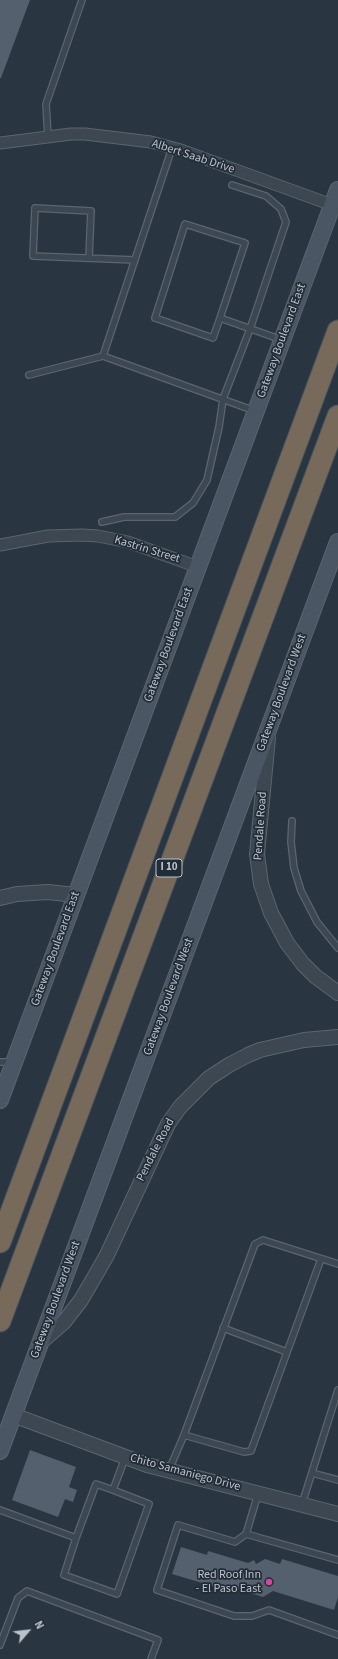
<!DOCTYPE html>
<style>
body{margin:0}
#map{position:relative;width:338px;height:1659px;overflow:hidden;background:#293541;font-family:"Source Sans 3",sans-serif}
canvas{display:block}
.north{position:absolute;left:8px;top:1611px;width:40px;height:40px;-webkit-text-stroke:3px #222c37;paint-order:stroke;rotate:62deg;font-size:11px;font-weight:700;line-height:16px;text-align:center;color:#bac2cb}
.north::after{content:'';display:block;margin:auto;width:14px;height:18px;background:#bac2cb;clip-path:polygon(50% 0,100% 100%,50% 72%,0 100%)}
</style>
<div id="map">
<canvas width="338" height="1659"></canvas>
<div class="north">N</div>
</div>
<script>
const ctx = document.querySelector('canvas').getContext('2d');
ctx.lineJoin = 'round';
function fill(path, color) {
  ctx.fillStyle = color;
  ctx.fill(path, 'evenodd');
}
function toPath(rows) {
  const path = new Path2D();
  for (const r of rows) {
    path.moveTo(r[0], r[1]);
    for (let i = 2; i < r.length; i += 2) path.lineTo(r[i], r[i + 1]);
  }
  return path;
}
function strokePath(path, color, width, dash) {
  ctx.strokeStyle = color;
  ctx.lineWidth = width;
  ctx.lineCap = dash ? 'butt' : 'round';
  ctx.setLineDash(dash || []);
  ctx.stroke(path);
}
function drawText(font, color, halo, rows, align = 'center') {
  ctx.font = font + ' "Source Sans 3",sans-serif';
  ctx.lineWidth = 3.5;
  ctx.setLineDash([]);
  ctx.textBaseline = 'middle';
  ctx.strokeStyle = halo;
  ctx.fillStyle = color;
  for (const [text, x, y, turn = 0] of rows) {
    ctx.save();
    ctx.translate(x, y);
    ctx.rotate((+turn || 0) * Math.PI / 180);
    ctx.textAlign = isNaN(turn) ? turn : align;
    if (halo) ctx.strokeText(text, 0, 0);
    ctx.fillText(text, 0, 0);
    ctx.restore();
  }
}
const building = toPath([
 [0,0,30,0,1,78,0,78],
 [30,1450,76,1467,69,1487,77,1490,73,1502,65,1499,58,1517,12,1500],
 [181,1547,207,1555,208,1551,248,1563,254,1560,256,1564,265,1559,280,1564,282,1559,338,1576,338,1597,334,1610,273,1591,263,1597,237,1589,236,1593,172,1574]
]);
const service = toPath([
 [48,137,46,104,82,0],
 [172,148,103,356,255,411],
 [89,258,91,211,35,208,33,256,135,260],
 [220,318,245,243,185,224,155,318,213,338,220,318,282,340],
 [29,375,103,356],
 [102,522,124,517,175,517,193,503,207,480,219,427,223,399,250,329,286,222,281,209,266,196,232,185],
 [292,821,291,842,294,868,301,891,317,922,338,948],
 [0,1062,12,1062],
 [223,1328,287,1352],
 [184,1435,244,1452,251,1451,321,1259],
 [169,1470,184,1435,255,1244,263,1240,338,1264],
 [312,1473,338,1480],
 [258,1494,246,1534,235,1542,178,1525,157,1590,234,1616,252,1616,269,1610,338,1635],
 [302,1504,338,1390],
 [0,1510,76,1538,96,1484,113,1490,125,1458],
 [246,1534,338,1560],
 [76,1538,64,1575,117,1594,149,1504,113,1490],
 [0,1645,18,1598,27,1591,158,1640,151,1659]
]);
const minor = toPath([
 [0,143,71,134,85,134,151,142,181,150,332,205],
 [0,545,48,536,82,535,98,536,128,542,198,567]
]);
const tertiary = toPath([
 [268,738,257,854,261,884,271,913,287,943,303,964,315,976,338,993],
 [0,898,17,894,48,892,76,895],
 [40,1343,64,1322,81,1300,95,1276,107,1255,168,1124,180,1107,209,1078,229,1065,248,1055,260,1050,304,1040,338,1037],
 [13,1415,147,1465,338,1514]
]);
const secondary = toPath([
 [0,1100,338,190],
 [0,1451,338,542]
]);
const motorway = toPath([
 [0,1242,338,331],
 [0,1321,338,416]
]);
const markers = [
 [269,1582,4,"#d1479c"]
];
const shields = [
 [169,868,26]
];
const shieldNames = [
 ["I 10",169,868]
];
const streetNames = [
 ["Albert Saab Drive",193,157,18],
 ["Gateway Boulevard East",282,341,-70],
 ["Kastrin Street",147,550,17],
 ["Gateway Boulevard East",169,645,-70],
 ["Gateway Boulevard West",282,693,-70],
 ["Pendale Road",261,826,-86],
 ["Gateway Boulevard East",56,949,-70],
 ["Gateway Boulevard West",169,997,-70],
 ["Pendale Road",156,1150,-63],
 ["Gateway Boulevard West",56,1300,-70],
 ["Chito Samaniego Drive",185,1473,15]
];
const poiNames = [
 ["Red Roof Inn",261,1575],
 ["- El Paso East",261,1589]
];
fill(building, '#54606e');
strokePath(service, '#5b656f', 8);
strokePath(minor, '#5b656f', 13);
strokePath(tertiary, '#5b656f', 16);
strokePath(secondary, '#5b656f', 18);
strokePath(motorway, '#48525c', 23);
strokePath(service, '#3d4751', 5.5);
strokePath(minor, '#3d4751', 11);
strokePath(tertiary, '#3d4751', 14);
strokePath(secondary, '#4b5664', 16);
strokePath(motorway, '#776a5b', 21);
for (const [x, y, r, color] of markers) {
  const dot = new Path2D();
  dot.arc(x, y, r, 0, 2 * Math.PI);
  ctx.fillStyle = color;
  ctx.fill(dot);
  strokePath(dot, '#222c37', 1.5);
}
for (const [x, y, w] of shields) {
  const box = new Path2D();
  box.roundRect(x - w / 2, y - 9, w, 18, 3);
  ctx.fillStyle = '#222c37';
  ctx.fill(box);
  strokePath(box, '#bac2cb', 1);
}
drawText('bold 11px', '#bac2cb', null, shieldNames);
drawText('12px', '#bac2cb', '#222c37', streetNames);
drawText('12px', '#bac2cb', '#222c37', poiNames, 'right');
</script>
